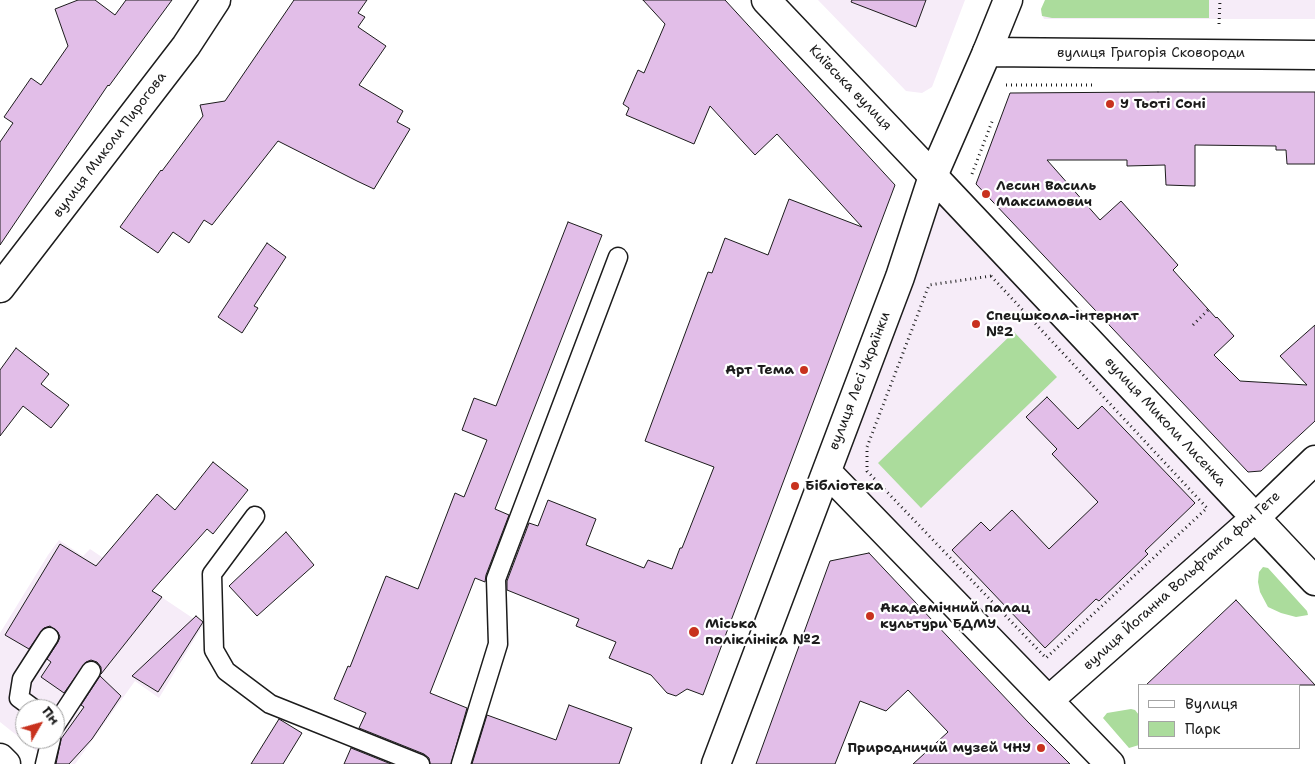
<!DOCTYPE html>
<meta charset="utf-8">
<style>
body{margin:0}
#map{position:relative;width:1315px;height:764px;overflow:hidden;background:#fff;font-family:"Shantell Sans",sans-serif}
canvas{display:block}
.legend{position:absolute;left:1138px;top:684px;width:162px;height:65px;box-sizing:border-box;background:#fff;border:1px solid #a4a4a4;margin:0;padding:6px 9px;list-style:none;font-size:15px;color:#1c1c1c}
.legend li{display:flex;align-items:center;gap:10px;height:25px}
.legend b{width:25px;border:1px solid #a4a4a4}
.north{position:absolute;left:15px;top:699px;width:50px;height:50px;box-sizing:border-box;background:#fff;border:1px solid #a4a4a4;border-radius:50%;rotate:52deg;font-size:14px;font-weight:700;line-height:20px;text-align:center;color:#1c1c1c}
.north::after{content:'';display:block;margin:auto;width:18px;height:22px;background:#c8321e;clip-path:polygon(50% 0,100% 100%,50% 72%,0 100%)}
</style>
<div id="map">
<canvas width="1315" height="764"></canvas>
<ul class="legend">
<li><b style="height:6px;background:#fff"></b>Вулиця</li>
<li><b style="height:14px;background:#abdc9c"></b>Парк</li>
</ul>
<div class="north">Пн</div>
</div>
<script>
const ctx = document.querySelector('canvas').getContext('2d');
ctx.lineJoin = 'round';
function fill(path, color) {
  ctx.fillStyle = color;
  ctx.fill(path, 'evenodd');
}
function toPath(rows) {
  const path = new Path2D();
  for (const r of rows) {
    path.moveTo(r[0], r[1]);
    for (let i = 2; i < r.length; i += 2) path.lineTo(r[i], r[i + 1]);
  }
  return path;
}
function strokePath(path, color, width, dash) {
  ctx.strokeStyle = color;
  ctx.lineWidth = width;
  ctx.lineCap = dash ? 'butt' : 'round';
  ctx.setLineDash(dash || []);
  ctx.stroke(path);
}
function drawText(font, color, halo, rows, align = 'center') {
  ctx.font = font + ' "Shantell Sans",sans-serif';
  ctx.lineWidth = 4.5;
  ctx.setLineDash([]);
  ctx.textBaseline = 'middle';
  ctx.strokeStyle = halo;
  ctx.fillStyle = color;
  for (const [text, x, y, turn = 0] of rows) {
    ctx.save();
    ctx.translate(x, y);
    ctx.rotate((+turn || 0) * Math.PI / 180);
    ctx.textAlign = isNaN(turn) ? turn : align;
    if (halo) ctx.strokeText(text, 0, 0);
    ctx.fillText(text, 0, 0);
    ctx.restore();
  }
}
const built = toPath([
 [818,0,965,0,932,87,922,93,906,91],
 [1046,0,1315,0,1315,19,1044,19,1041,12],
 [934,176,1255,519,1048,701,825,471],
 [59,540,83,556,90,549,203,625,159,698,135,681,75,764,53,764,0,722,0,633,48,555],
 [25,709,55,709,55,739,25,739]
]);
const green = toPath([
 [1045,0,1209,0,1209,18,1052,18,1042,16,1041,9],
 [1014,332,1057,377,921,508,878,463],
 [1263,567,1268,568,1307,611,1308,615,1296,617,1281,613,1268,607,1260,592,1258,582,1259,572],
 [1131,709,1135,710,1139,715,1139,745,1129,748,1103,718,1107,713]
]);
const building = toPath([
 [78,0,95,0,115,15,126,0,172,0,109,86,108,85,0,245,0,142,13,123,4,117,31,78,41,85,68,46,55,9,78,0],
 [294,0,367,0,358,13,365,17,358,27,386,46,359,85,403,111,397,122,410,129,374,189,357,181,278,141,212,225,204,220,189,243,173,232,158,253,120,227,161,170,162,171,203,116,200,105,225,101,294,0],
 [643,0,725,0,895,185,703,695,687,689,676,696,667,693,651,675,609,658,616,642,576,626,579,619,507,590,507,581,529,523,538,526,548,500,596,519,586,545,644,568,648,560,672,569,680,548,682,548,714,467,645,441,708,272,712,273,725,238,768,255,789,199,862,227,777,134,755,155,710,106,694,144,626,115,629,108,623,104,638,70,644,73,665,24,643,0],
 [852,0,926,0,916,27,851,2,852,0],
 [1158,92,1315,92,1315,164,1287,164,1286,150,1276,150,1276,146,1195,145,1195,186,1166,185,1165,165,1127,166,1127,160,1047,160,1100,220,1121,201,1178,265,1173,270,1216,318,1217,317,1234,336,1214,355,1240,381,1307,385,1280,356,1315,325,1315,421,1261,471,1248,472,976,184,1010,93,1158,92],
 [568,222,602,235,495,509,509,515,486,575,485,582,475,578,430,693,467,708,451,764,430,764,429,758,424,754,359,728,366,713,334,699,348,666,350,667,386,576,418,589,455,493,464,497,487,440,462,430,474,398,496,406,568,222],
 [267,243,286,257,254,306,258,308,242,333,218,317,267,243],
 [16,348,49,374,41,384,69,405,51,428,23,406,0,436,0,370,16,348],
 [1047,397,1078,429,1102,406,1195,503,1145,551,1148,554,1099,601,1096,599,1045,648,952,550,981,522,990,531,1012,510,1049,549,1098,502,1052,454,1057,449,1026,417,1047,397],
 [213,462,248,490,213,534,207,529,152,591,162,597,101,674,101,667,97,662,91,660,86,662,64,693,41,677,51,662,47,659,58,642,60,637,58,632,50,626,44,628,29,649,5,635,60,544,96,566,157,494,175,510,213,462],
 [286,532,314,565,257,616,229,586,286,532],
 [869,553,1028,722,1070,764,913,764,948,732,908,690,886,711,860,701,835,764,756,764,830,561,869,553],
 [1236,600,1315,685,1146,685,1236,600],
 [196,616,203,622,158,692,132,676,196,616],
 [100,676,121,696,92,739,69,764,56,764,61,739,84,707,81,705,100,676],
 [569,705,632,728,619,764,472,764,487,715,556,740,569,705],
 [279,719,302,733,283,764,251,764,279,719],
 [351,748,391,764,344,764,351,748]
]);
const path = toPath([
 [1219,24,1220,0],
 [1006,85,1092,85],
 [972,174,993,119],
 [991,276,1207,508,1046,658,867,471,867,447,929,285,991,276],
 [1193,325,1210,308]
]);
const lane = toPath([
 [255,516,212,574,214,650,226,671,270,704,420,764],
 [34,709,19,698,22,679,49,637],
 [55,726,91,671],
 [45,764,51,739],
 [461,764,498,644,496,579,618,257]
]);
const street = toPath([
 [987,52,1008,0],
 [0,288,186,46,216,0],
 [827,472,1110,764],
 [1049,700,1255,518,1315,460],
 [0,758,6,764],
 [716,764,900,277,933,176,1315,581]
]);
const secondary = toPath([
 [766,0,933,176,987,52,1315,55]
]);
const markers = [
 [1110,104,5,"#c8321e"],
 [986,194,5,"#c8321e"],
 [976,324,5,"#c8321e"],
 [804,370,5,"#c8321e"],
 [795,486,5,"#c8321e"],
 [870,616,5,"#c8321e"],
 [694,632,6,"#c8321e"],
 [1041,748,5,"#c8321e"]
];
const streetNames = [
 ["вулиця Григорія Сковороди",1151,53],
 ["Київська вулиця",850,88,46],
 ["вулиця Миколи Пирогова",110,145,-53],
 ["вулиця Лесі Українки",860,381,-69],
 ["вулиця Миколи Лисенка",1165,422,47],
 ["вулиця Йоганна Вольфганга фон Гете",1182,581,-42]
];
const poiNames = [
 ["У Тьоті Соні",1120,104],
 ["Лесин Василь",996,186],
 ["Максимович",996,202],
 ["Спецшкола-інтернат",986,316],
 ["№2",986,332],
 ["Арт Тема",794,370,"right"],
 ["Бібліотека",805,486],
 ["Академічний палац",880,608],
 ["культури БДМУ",880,624],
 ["Міська",705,624],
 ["поліклініка №2",705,640],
 ["Природничий музей ЧНУ",1031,748,"right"]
];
fill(built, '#f6ecf8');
fill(green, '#abdc9c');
fill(building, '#e2bee8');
strokePath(building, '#1c1c1c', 1);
strokePath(lane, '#1c1c1c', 21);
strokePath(street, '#1c1c1c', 31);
strokePath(secondary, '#1c1c1c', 31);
strokePath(path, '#1c1c1c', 3, [1, 4]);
strokePath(lane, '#fff', 18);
strokePath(street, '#fff', 28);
strokePath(secondary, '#fff', 28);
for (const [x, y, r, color] of markers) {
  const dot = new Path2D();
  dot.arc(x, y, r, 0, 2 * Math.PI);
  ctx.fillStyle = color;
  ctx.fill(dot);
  strokePath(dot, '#fff', 2);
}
drawText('14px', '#1c1c1c', '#fff', streetNames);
drawText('bold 14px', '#1c1c1c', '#fff', poiNames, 'left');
</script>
